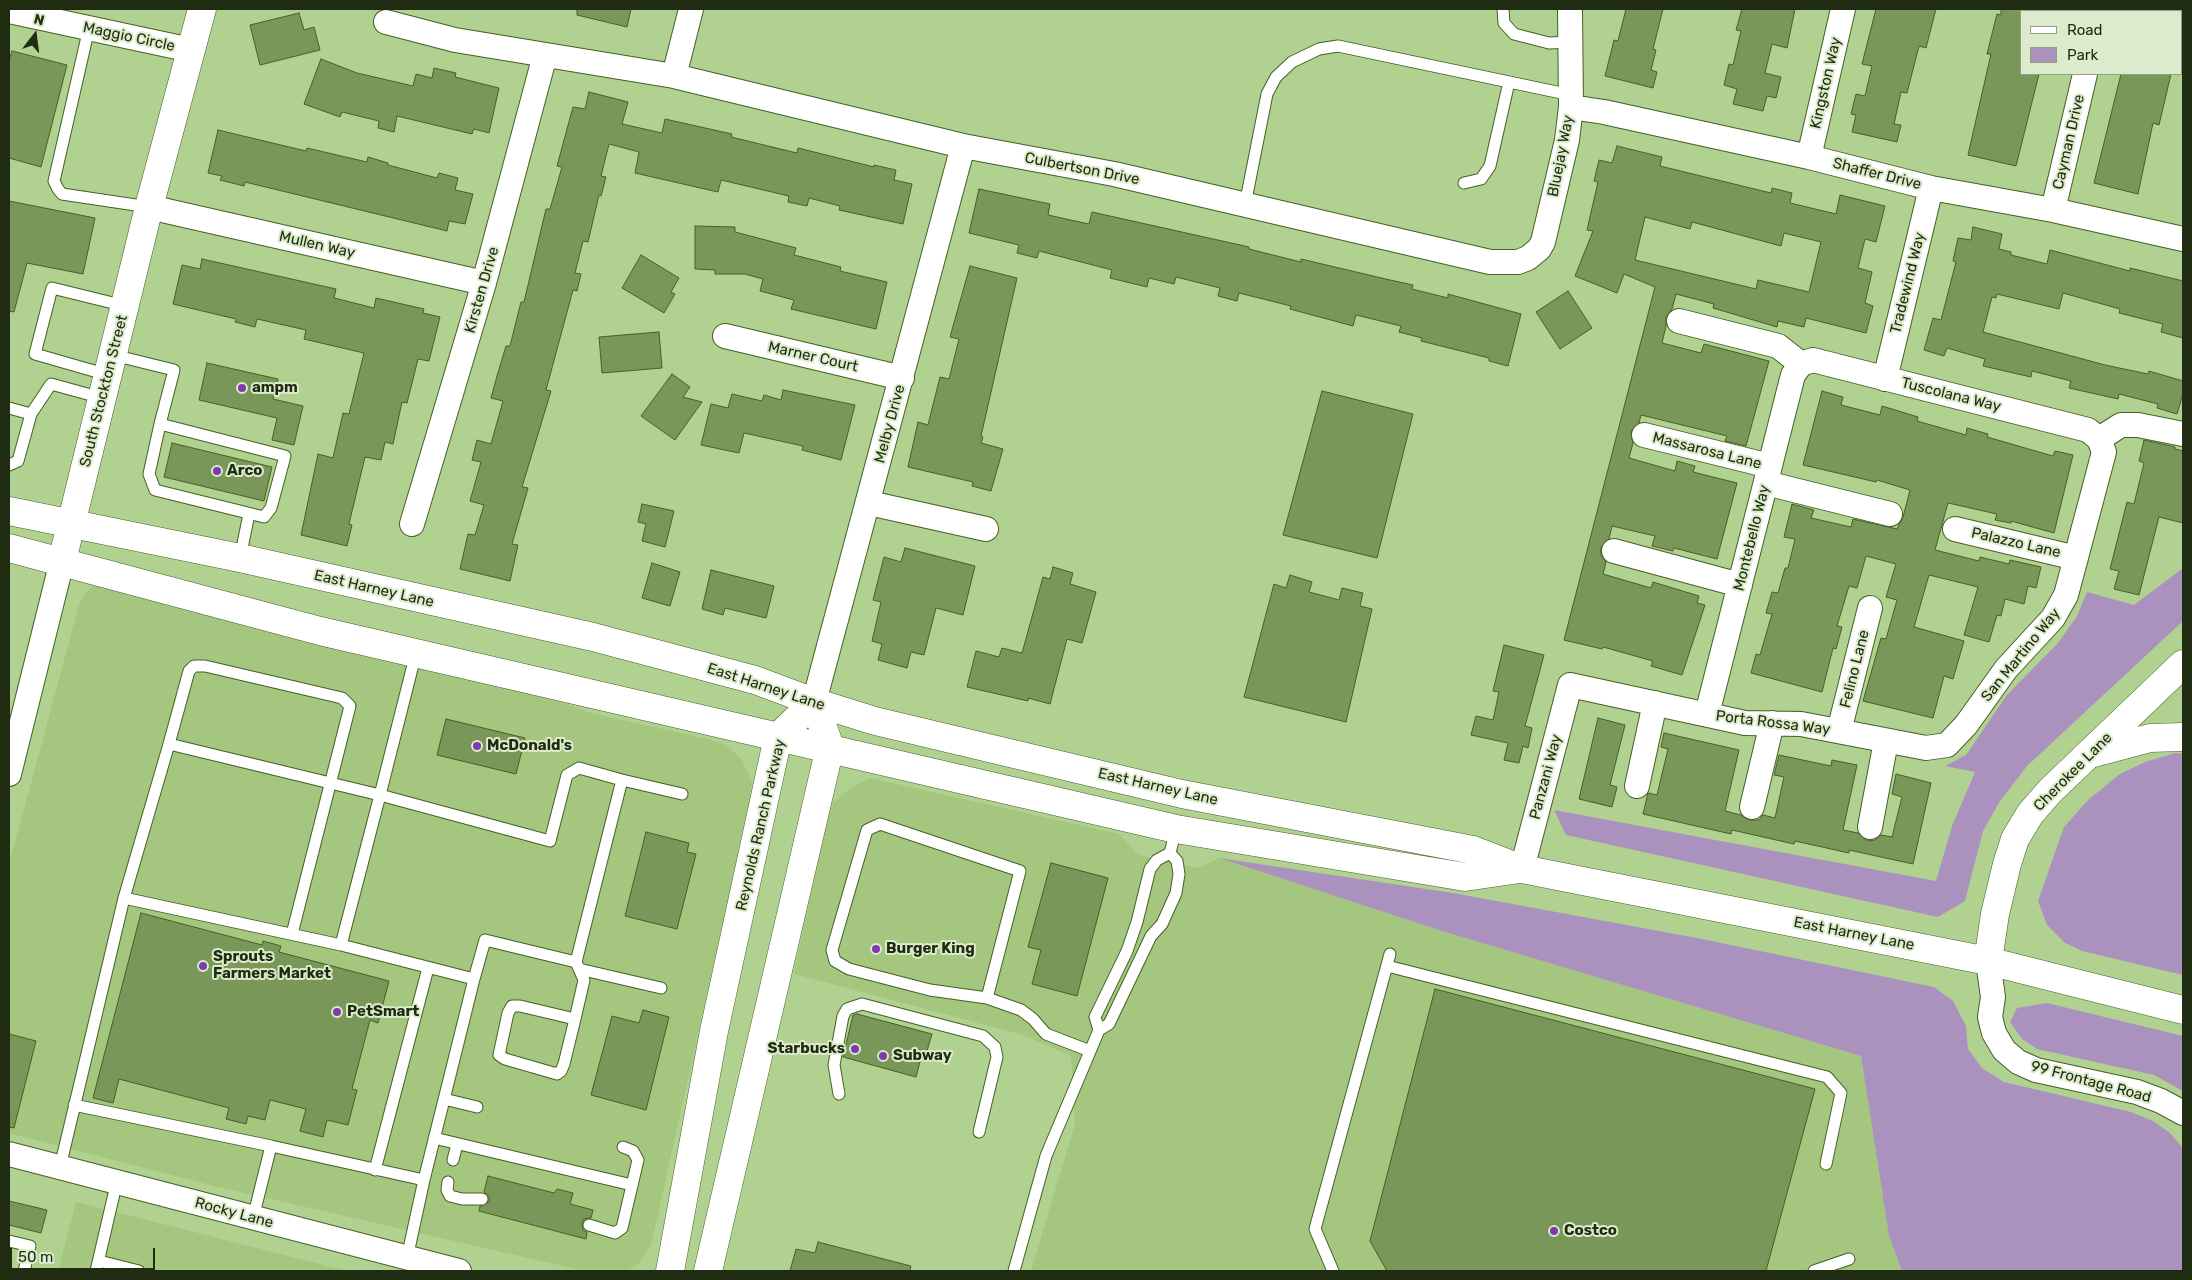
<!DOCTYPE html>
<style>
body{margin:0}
#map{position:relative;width:2192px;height:1280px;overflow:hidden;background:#b1d190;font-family:Rubik,sans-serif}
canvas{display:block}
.frame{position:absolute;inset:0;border:10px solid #202c12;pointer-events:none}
.legend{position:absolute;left:2020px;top:10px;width:162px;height:65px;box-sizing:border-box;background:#dbebcb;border:1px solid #909f81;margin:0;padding:6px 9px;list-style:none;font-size:15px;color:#202c12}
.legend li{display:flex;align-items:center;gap:10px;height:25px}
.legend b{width:25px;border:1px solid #909f81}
.north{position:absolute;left:10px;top:10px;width:50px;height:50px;-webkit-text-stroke:4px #dbebcb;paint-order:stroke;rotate:15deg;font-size:14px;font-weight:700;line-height:20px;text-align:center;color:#202c12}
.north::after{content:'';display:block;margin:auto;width:18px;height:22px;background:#202c12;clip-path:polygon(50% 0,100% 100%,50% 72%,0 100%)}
.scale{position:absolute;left:10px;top:1248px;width:145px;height:22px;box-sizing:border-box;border:2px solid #202c12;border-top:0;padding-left:6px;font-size:15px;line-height:18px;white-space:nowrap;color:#202c12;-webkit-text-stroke:4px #dbebcb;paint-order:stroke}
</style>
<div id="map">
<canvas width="2192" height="1280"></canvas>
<div class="frame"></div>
<ul class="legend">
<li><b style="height:6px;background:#fff"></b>Road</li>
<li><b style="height:14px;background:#ab92be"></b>Park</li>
</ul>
<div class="north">N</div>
<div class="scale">50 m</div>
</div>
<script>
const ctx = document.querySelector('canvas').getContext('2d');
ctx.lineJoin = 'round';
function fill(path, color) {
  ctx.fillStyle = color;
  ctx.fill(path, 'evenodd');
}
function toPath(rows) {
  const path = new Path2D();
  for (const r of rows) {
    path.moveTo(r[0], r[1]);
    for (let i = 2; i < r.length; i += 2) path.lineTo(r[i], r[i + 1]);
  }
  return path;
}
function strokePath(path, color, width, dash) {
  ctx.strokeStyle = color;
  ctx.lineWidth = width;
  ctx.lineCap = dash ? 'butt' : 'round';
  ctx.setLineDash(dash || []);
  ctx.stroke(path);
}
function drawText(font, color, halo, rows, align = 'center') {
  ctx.font = font + ' Rubik,sans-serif';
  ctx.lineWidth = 4;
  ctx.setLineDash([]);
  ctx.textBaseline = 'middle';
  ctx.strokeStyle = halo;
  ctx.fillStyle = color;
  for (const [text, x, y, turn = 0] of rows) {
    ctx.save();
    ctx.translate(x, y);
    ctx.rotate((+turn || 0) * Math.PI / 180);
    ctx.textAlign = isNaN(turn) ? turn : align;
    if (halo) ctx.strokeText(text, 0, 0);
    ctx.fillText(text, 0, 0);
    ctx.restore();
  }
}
const built = toPath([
 [96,584,508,682,587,712,711,740,726,745,742,760,752,782,750,799,651,1246,638,1264,627,1271,585,1271,214,1186,9,1133,9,865,79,605,86,592],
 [870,778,1119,834,1138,855,1198,868,1219,858,1442,931,1861,1056,1889,1236,1902,1271,1031,1271,1075,1124,1071,1056,1023,1035,794,974,829,806,849,789],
 [76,1202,347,1271,58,1271]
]);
const green = toPath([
 [2183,568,2183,621,2027,766,2000,801,1983,831,1965,901,1938,917,1566,835,1554,810,1936,881,1952,826,1975,772,1945,766,1966,755,2007,695,2058,643,2077,616,2087,592,2134,605],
 [2175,753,2183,754,2183,975,2082,951,2065,943,2047,925,2038,901,2064,827,2088,800,2120,774,2145,762],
 [1219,858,1453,893,1697,938,1934,987,1953,1001,1966,1026,1968,1049,1982,1068,2004,1082,2131,1112,2153,1121,2170,1133,2183,1148,2183,1271,1902,1271,1889,1236,1861,1056,1442,931],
 [2047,1003,2183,1036,2183,1091,2154,1075,2037,1049,2022,1039,2010,1022,2017,1008]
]);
const building = toPath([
 [577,9,631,9,627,27,577,15,577,9],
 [1626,9,1663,9,1653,49,1656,50,1651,70,1657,72,1653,88,1605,76,1614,40,1618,41,1626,9],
 [1742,9,1795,9,1787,48,1772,44,1765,73,1781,77,1776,98,1767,96,1763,111,1733,104,1737,89,1724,85,1729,64,1733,65,1741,31,1736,30,1742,9],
 [1876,9,1936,9,1926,48,1919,46,1907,93,1901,92,1894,124,1901,125,1897,142,1852,132,1856,115,1851,114,1856,94,1865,96,1872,66,1862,64,1876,9],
 [2001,9,2021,9,2021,74,2039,74,2016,166,1968,155,1991,54,1987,54,1997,14,2001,15,2001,9],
 [299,13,304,30,314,27,320,50,260,65,250,25,299,13],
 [12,51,67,65,41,167,9,158,9,61,12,51],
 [321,59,357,73,413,86,416,74,432,78,434,68,456,73,455,77,499,88,489,133,474,129,472,134,397,116,394,132,378,128,379,121,342,112,340,117,304,104,321,59],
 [2121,74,2171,74,2159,125,2153,123,2138,194,2094,183,2121,74],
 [589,92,628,102,622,124,662,133,665,119,732,134,731,137,797,153,798,148,874,167,874,165,896,170,894,180,912,184,903,224,839,210,840,206,809,198,807,206,788,202,789,196,721,180,718,192,635,173,639,152,609,144,601,176,606,177,601,196,599,195,588,242,583,241,575,273,581,274,577,291,573,290,546,390,551,391,522,487,528,488,512,544,518,545,510,581,460,569,468,534,475,535,484,505,470,501,481,462,472,460,477,440,491,444,503,401,491,398,497,376,506,346,510,346,521,302,524,302,546,209,550,209,562,167,557,166,573,107,585,109,589,92],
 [218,130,306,151,307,148,367,162,368,157,388,163,388,165,437,178,439,173,458,178,455,190,473,194,465,224,449,221,447,231,245,182,244,186,220,180,222,176,208,173,218,130],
 [1617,146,1662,157,1660,166,1771,193,1772,188,1792,193,1790,203,1836,214,1840,195,1885,206,1876,242,1865,239,1858,268,1872,272,1865,303,1873,306,1866,333,1806,318,1804,327,1778,321,1777,327,1713,308,1714,304,1676,294,1672,309,1666,317,1666,326,1662,343,1701,353,1704,344,1769,361,1746,446,1725,441,1727,436,1641,415,1639,423,1631,431,1633,443,1629,458,1675,471,1677,461,1695,466,1693,472,1737,483,1717,559,1674,548,1673,551,1652,546,1655,536,1612,526,1609,539,1601,547,1601,555,1606,562,1603,574,1651,588,1653,582,1699,596,1697,603,1705,605,1682,675,1651,666,1653,661,1603,647,1602,649,1564,640,1655,287,1624,274,1617,293,1575,276,1593,231,1587,230,1598,182,1594,181,1599,160,1612,163,1617,146],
 [1645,217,1690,229,1692,222,1781,246,1784,233,1821,242,1809,292,1758,280,1756,289,1635,260,1645,217],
 [979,189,1050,204,1048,215,1089,224,1092,212,1249,247,1249,249,1301,262,1301,259,1390,280,1413,285,1412,289,1448,298,1448,294,1521,314,1508,366,1489,361,1489,358,1421,341,1422,338,1399,332,1401,326,1356,315,1353,326,1290,309,1291,306,1239,293,1237,301,1218,296,1220,288,1176,277,1174,284,1149,278,1147,287,1110,278,1112,270,1039,251,1037,258,1017,253,1019,245,969,233,979,189],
 [9,201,95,218,83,274,27,263,14,312,9,311,9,201],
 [695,226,735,227,735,232,796,248,794,255,841,267,840,271,887,282,876,329,791,309,794,300,760,291,763,279,745,274,715,274,715,270,695,269,695,226],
 [1973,227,2002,234,1999,249,2011,252,2011,255,2047,264,2050,250,2130,271,2130,268,2183,281,2183,338,2161,332,2163,324,2119,313,2120,309,2063,293,2059,309,1997,294,1996,298,1992,297,1983,332,2105,365,2148,374,2149,371,2183,381,2183,394,2177,414,2157,408,2158,404,2119,394,2118,399,2069,388,2071,381,2032,371,2031,377,1983,366,1985,359,1947,348,1944,356,1924,350,1933,318,1941,320,1956,262,1953,261,1958,238,1971,240,1973,227],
 [641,255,679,278,671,292,675,294,664,313,622,288,641,255],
 [202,259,336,289,334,298,374,308,376,298,424,309,423,313,440,317,429,361,418,359,407,403,402,402,393,444,385,442,381,460,365,457,349,524,352,525,347,546,301,535,318,454,333,458,343,413,349,414,364,353,304,339,306,330,257,319,255,327,235,322,236,319,173,304,182,265,200,269,202,259],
 [970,266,1017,278,981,436,983,437,981,443,1003,449,991,491,972,486,973,482,908,467,918,422,928,425,940,377,949,379,959,339,950,337,970,266],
 [1568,291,1592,328,1560,349,1536,312,1568,291],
 [659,332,662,368,602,373,599,337,659,332],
 [207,363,278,379,273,399,303,406,294,445,272,440,277,418,199,400,207,363],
 [672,374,690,387,683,397,702,402,675,440,641,416,672,374],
 [783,390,855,405,841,460,802,450,803,446,744,433,739,453,701,445,711,404,728,408,732,394,762,401,764,395,781,400,783,390],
 [1322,391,1413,414,1377,558,1283,535,1322,391],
 [1822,391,1843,397,1841,405,1880,415,1882,406,1918,417,1917,421,1966,435,1967,428,1988,434,1987,437,2053,456,2055,451,2073,455,2054,533,2011,521,2011,523,1995,520,1997,514,1948,503,1935,550,1979,561,1980,557,2009,564,2010,560,2041,567,2036,588,2028,586,2024,604,2005,599,2001,616,1997,615,1989,642,1964,635,1978,587,1929,575,1914,627,1964,641,1953,679,1944,676,1933,718,1863,701,1881,638,1886,639,1897,600,1886,597,1896,564,1866,556,1857,588,1849,586,1837,626,1842,627,1836,649,1833,648,1822,692,1751,673,1756,654,1760,655,1772,614,1766,613,1772,592,1778,593,1785,568,1788,568,1795,539,1784,537,1792,504,1814,510,1811,518,1851,527,1853,519,1897,529,1903,517,1910,490,1877,480,1876,482,1803,465,1822,391],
 [2144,440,2175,447,2175,449,2183,451,2183,523,2159,517,2139,595,2114,589,2119,571,2110,569,2127,502,2134,504,2144,463,2139,461,2144,440],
 [172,443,272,467,264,501,164,477,172,443],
 [642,504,674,511,665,547,642,541,646,524,638,522,642,504],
 [905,548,975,566,963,615,936,608,924,655,911,652,907,668,878,660,882,644,872,641,881,602,873,600,884,557,901,562,905,548],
 [652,563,680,572,670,606,642,598,652,563],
 [1053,567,1073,573,1070,584,1096,592,1082,643,1067,639,1050,704,1028,698,1028,701,967,687,976,651,999,657,1002,648,1022,653,1043,577,1050,579,1053,567],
 [711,570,774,586,766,618,725,608,723,615,702,609,711,570],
 [1290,575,1312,582,1309,592,1339,600,1342,588,1363,593,1360,606,1372,609,1346,722,1244,697,1274,584,1286,588,1290,575],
 [1504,645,1544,655,1525,726,1532,728,1528,748,1523,746,1519,763,1504,760,1508,743,1471,735,1476,716,1493,720,1499,692,1493,691,1504,645],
 [1598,718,1625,725,1610,785,1617,787,1612,807,1579,799,1598,718],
 [446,719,525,738,516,774,437,755,446,719],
 [1664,733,1739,750,1725,811,1741,815,1749,820,1759,820,1763,815,1775,818,1784,777,1774,775,1779,755,1831,766,1832,760,1857,765,1843,830,1858,833,1868,841,1875,840,1881,835,1892,837,1902,797,1892,794,1896,774,1931,783,1913,864,1849,850,1849,853,1795,841,1794,844,1732,830,1731,834,1643,814,1648,793,1657,795,1668,749,1661,747,1664,733],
 [646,832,689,843,687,852,696,854,677,929,625,916,646,832],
 [1051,863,1108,878,1077,996,1032,984,1041,950,1028,947,1051,863],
 [141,913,262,945,263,941,281,946,279,952,389,981,378,1023,370,1020,352,1089,357,1090,348,1125,327,1120,323,1137,300,1131,306,1109,270,1100,265,1120,248,1116,246,1124,226,1119,229,1108,119,1079,113,1103,93,1098,141,913],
 [1435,989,1815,1089,1766,1271,1387,1271,1370,1241,1435,989],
 [643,1010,669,1017,646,1110,591,1095,612,1016,639,1023,643,1010],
 [857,1014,932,1034,926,1054,922,1054,916,1077,843,1057,853,1015,857,1014],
 [9,1034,36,1041,14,1128,9,1127,9,1034],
 [488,1176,554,1193,557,1189,573,1193,570,1204,593,1210,591,1218,584,1219,582,1223,583,1230,587,1232,586,1239,479,1211,480,1206,489,1202,489,1196,484,1192,488,1176],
 [9,1201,47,1210,41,1233,9,1225,9,1201],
 [818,1242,911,1266,910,1271,790,1271,796,1249,815,1253,818,1242]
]);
const service = toPath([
 [1503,9,1504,23,1514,34,1549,43,1571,42],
 [89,28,54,181,58,189,62,194,149,207],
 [1464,183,1481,179,1490,166,1509,82],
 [1245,205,1267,94,1276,77,1292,62,1319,49,1338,46,1571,95],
 [113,355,174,370,160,424,285,456,271,508,264,517,155,490,149,474,160,424],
 [108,375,35,354,52,288,125,306],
 [9,408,31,414],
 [9,465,18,461,31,414,51,384,102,398],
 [240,558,249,514],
 [169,744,189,671,194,666,205,666,342,698,350,706,292,934],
 [622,780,682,794],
 [124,898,341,945],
 [1387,966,1827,1077,1841,1093,1826,1164],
 [579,969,661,988],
 [987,998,930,990,849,969,835,961,832,950,867,830,880,824,1020,871,987,998,1021,1010,1033,1019,1046,1034,1090,1051],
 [575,1019,520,1006,512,1006,508,1013,499,1055,505,1059,557,1074,561,1071,564,1064,575,1019,584,980,576,962],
 [1099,1030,1109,1024,1151,936,1162,924,1176,893,1179,874,1177,861,1170,853],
 [839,1094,834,1065,843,1016,847,1009,862,1004,983,1036,995,1047,997,1057,979,1132],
 [444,1099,477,1107],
 [74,1105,271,1146],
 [434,1138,632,1185],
 [453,1160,457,1144],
 [60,1167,124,898,169,744,380,795,416,653],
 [375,1170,428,968],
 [424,1180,474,979,341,945,380,795,550,841,567,775,579,768,622,780,576,962,485,940,474,979],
 [448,1182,447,1190,450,1196,462,1199,482,1199],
 [253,1218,271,1146,424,1180,407,1258],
 [589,1225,615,1233,622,1228,638,1160,633,1151,623,1147],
 [9,1241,30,1246,24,1271],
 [99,1261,139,1271],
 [96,1271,117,1181],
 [1014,1271,1046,1156,1099,1030,1095,1017,1127,951,1137,922,1150,869,1157,860,1170,853,1176,829],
 [1333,1271,1315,1229,1390,954],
 [1814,1271,1849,1259]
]);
const minor = toPath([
 [9,11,191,50],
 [2099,11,2100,9],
 [386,22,455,40,674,76,963,146,1114,174,1490,262,1518,262,1528,258,1539,249,1543,242,1567,140,1571,107,1570,9],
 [674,76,691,9],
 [1571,107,1604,112,1809,157,1931,188,2053,210,2183,239],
 [1809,157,1843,9],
 [149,207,484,283],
 [2053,210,2085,74],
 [1679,321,1778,346,1801,364],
 [725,336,902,378],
 [1885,379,1931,188],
 [1644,435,1770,466],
 [2099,439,2121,425,2138,425,2183,434],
 [1766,483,1890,514],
 [869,503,986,529],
 [412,524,484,283,545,55],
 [1955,529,2076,558],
 [1614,551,1740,585],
 [814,702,963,146],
 [1707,714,1793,375,1801,364],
 [1839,731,1870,608],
 [9,774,62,561],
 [1637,786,1655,703],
 [1752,807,1772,723],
 [1870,827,1886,741],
 [1522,869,1570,685,1745,723,1801,724,1926,748,1947,745,1966,725,2006,669,2053,618,2066,595,2104,452,2099,439,2088,430,1813,360,1801,364],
 [1988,961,1993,997,1990,1017,1994,1033,2004,1050,2018,1062,2036,1070,2137,1092,2161,1101,2183,1113],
 [9,1154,459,1271]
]);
const tertiary = toPath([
 [62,561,149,207,202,9],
 [670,1271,714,1031,778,737,814,702,830,747,708,1271]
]);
const secondary = toPath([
 [9,511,240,558,593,637,755,680,814,702,875,721,1182,794,1473,850,1522,869,1988,961,2183,1010],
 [9,548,320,631,1176,829,1465,877,1520,869],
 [1988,961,1995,914,2007,864,2015,839,2030,814,2050,791,2183,664]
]);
const motorway = toPath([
 [2090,754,2150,738,2183,737]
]);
const markers = [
 [242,388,5,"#8039ac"],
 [217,471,5,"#8039ac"],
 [477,746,5,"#8039ac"],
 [876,949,5,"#8039ac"],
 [203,966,5,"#8039ac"],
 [337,1012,5,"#8039ac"],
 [855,1049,5,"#8039ac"],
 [883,1056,5,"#8039ac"],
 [1554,1231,5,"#8039ac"]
];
const streetNames = [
 ["Maggio Circle",129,37,12],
 ["Kingston Way",1826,83,-77],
 ["Cayman Drive",2069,142,-77],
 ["Bluejay Way",1561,156,-79],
 ["Culbertson Drive",1082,169,11],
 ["Shaffer Drive",1877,174,14],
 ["Mullen Way",317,245,13],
 ["Tradewind Way",1908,283,-76],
 ["Kirsten Drive",482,290,-74],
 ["Marner Court",813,357,13],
 ["South Stockton Street",104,391,-76],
 ["Tuscolana Way",1951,395,14],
 ["Melby Drive",890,424,-75],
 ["Massarosa Lane",1707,451,14],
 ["Montebello Way",1752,538,-76],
 ["Palazzo Lane",2016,543,13],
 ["East Harney Lane",374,589,13],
 ["San Martino Way",2021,655,-51],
 ["Felino Lane",1855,669,-76],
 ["East Harney Lane",766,687,18],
 ["Porta Rossa Way",1773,723,7],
 ["Cherokee Lane",2073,772,-45],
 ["Panzani Way",1546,777,-75],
 ["East Harney Lane",1158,787,13],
 ["Reynolds Ranch Parkway",761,825,-77],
 ["East Harney Lane",1854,934,11],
 ["99 Frontage Road",2091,1082,15],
 ["Rocky Lane",234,1213,15]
];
const poiNames = [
 ["ampm",252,388],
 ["Arco",227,471],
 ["McDonald's",487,746],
 ["Burger King",886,949],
 ["Sprouts",213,957],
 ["Farmers Market",213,974],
 ["PetSmart",347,1012],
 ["Starbucks",845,1049,"right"],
 ["Subway",893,1056],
 ["Costco",1564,1231]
];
fill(built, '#a4c67f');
fill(green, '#ab92be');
fill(building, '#799759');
strokePath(building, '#466024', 1);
strokePath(service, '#456023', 13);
strokePath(minor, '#456023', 26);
strokePath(tertiary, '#456023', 29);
strokePath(secondary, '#456023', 29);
strokePath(motorway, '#456023', 29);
strokePath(service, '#fff', 11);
strokePath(minor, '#fff', 24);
strokePath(tertiary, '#fff', 28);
strokePath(secondary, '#fff', 28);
strokePath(motorway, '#fff', 28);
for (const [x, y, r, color] of markers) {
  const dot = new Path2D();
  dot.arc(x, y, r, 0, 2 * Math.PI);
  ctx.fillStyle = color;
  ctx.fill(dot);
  strokePath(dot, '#dbebcb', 2);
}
drawText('15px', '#202c12', '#dbebcb', streetNames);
drawText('bold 15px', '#202c12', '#dbebcb', poiNames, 'left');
</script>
